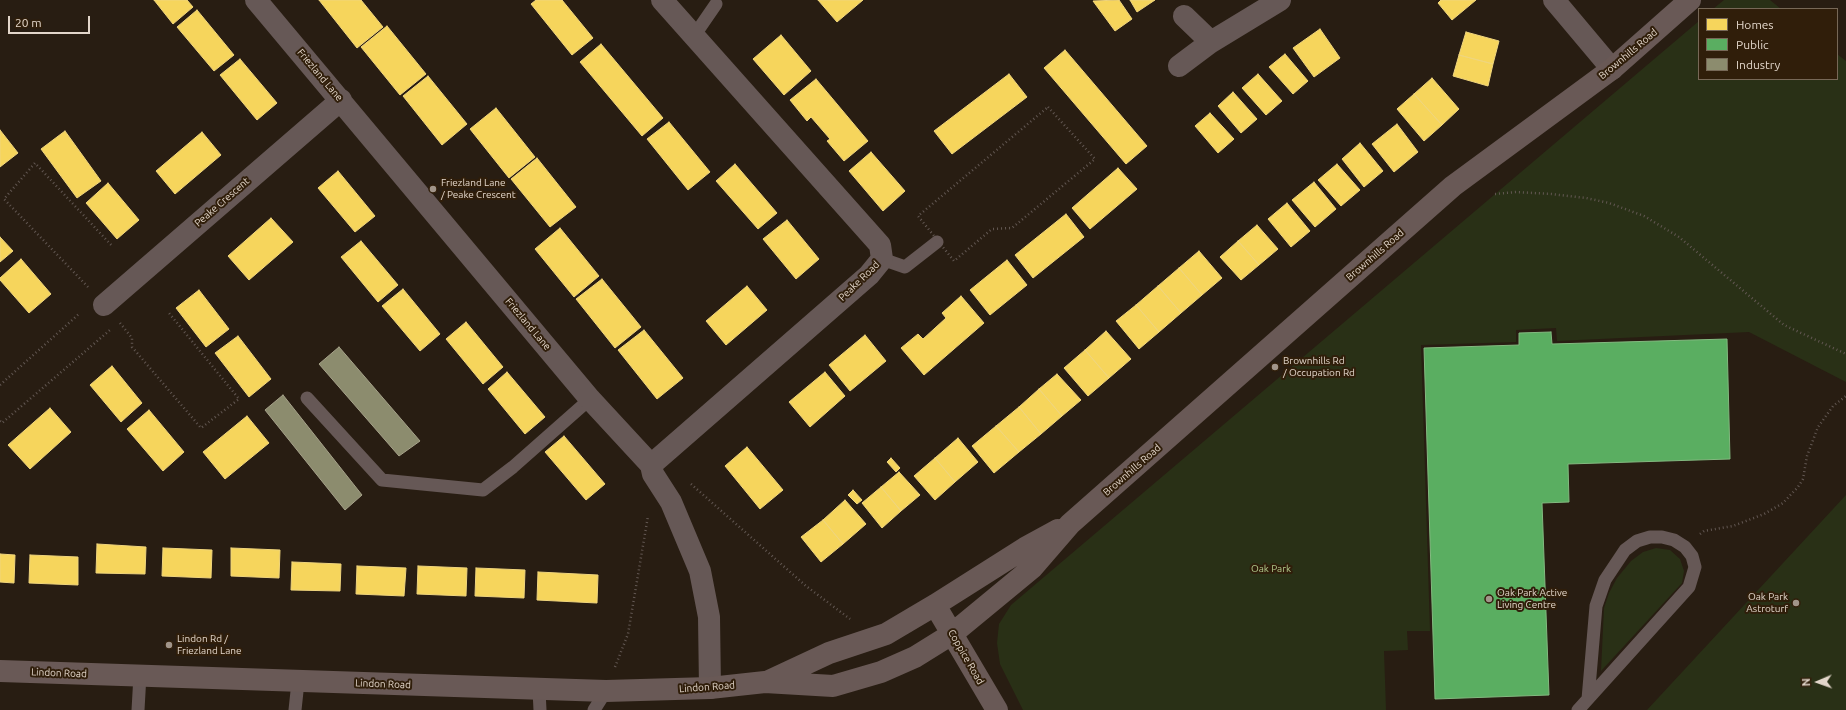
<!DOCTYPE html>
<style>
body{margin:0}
#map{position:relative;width:1846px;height:710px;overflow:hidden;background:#281d12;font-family:Ubuntu,sans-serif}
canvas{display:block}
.legend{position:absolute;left:1698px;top:8px;width:140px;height:72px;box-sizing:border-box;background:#301e0a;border:1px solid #776857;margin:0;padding:5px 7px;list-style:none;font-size:12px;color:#e2d6ca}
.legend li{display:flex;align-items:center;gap:8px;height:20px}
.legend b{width:20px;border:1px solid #776857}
.north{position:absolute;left:1798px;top:662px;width:40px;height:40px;-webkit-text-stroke:3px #301e0a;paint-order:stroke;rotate:268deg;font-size:11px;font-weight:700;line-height:16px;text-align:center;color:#e2d6ca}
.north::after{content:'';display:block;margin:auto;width:14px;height:18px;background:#e2d6ca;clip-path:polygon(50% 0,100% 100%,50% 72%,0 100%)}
.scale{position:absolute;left:8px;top:16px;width:82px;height:18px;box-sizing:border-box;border:2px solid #e2d6ca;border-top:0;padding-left:5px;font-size:12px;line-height:14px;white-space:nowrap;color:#e2d6ca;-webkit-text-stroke:3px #301e0a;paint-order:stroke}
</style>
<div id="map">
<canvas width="1846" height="710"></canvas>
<ul class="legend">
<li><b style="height:11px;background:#f6d55c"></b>Homes</li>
<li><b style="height:11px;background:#5aae61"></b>Public</li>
<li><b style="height:11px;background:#8c8c6e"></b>Industry</li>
</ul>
<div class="north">N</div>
<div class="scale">20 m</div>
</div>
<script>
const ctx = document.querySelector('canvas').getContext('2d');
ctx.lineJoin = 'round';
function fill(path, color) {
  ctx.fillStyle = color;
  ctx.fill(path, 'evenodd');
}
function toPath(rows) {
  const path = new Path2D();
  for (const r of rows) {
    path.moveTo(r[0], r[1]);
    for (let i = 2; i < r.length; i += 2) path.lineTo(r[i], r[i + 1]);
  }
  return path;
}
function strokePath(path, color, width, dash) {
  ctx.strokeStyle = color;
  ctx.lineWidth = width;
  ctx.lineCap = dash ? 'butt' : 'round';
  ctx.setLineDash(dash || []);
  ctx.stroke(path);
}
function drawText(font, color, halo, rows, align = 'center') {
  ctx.font = font + ' Ubuntu,sans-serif';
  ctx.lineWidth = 4;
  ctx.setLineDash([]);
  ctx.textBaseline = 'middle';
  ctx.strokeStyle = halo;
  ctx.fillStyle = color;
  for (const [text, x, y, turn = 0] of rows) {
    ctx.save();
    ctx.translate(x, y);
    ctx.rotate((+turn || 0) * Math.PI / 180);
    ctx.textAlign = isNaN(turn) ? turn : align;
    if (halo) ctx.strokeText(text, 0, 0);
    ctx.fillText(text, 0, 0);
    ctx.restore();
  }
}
const green = toPath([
 [1724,0,1770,0,1781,9,1713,9],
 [1699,21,1699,79,1837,79,1837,54,1846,61,1846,382,1749,332,1557,341,1556,328,1516,330,1516,342,1421,345,1430,631,1407,631,1408,650,1384,651,1386,710,1023,710,1000,664,997,643,999,624,1011,605],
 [1846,495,1846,710,1647,710],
 [1656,548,1670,550,1680,559,1684,571,1682,583,1601,671,1604,608,1609,593,1617,578,1631,561,1643,552]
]);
const homes = toPath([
 [154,0,187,0,193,7,173,24,154,0],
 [319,0,361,0,383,27,357,48,319,0],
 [536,0,562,0,593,38,572,55,531,4,536,0],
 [818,0,863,0,837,22,818,0],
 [1119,0,1132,19,1115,31,1093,1,1119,0],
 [1130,0,1155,0,1137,12,1130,0],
 [1441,0,1476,0,1452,20,1438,3,1441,0],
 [197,10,234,55,214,71,177,27,197,10],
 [387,26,426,74,400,95,361,47,387,26],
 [1320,29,1340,58,1314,77,1293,48,1320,29],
 [1466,32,1499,41,1493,64,1459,55,1466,32],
 [781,35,811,71,784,95,753,59,781,35],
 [601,44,663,118,642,136,580,62,601,44],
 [1065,50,1147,146,1126,164,1044,68,1065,50],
 [1285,54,1308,81,1293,94,1269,67,1285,54],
 [1459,55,1493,64,1488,86,1453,76,1459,55],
 [240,59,277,103,257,120,220,75,240,59],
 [1009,74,1027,97,952,154,934,131,1009,74],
 [1258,74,1282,101,1266,115,1242,88,1258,74],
 [428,76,467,124,442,145,403,96,428,76],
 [1432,78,1459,109,1442,125,1414,94,1432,78],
 [816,79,868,141,844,161,827,141,830,139,811,117,807,121,790,100,816,79],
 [1233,92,1257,119,1241,133,1218,106,1233,92],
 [1414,94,1442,125,1424,141,1397,109,1414,94],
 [496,108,535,157,509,178,470,129,496,108],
 [1210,113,1234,139,1218,153,1195,126,1210,113],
 [669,122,710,172,688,190,647,139,669,122],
 [1397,124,1418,152,1394,172,1372,144,1397,124],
 [0,130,18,153,0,167,0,130],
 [65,131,101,181,77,198,41,149,65,131],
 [202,132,221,155,175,194,156,171,202,132],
 [1360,143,1383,171,1364,187,1342,159,1360,143],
 [871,152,905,191,883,211,849,171,871,152],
 [537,158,576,207,550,227,511,179,537,158],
 [735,164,777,213,758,229,716,181,735,164],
 [1337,164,1360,190,1341,206,1318,180,1337,164],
 [1118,168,1137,189,1090,229,1072,208,1118,168],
 [338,171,375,216,355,232,318,188,338,171],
 [1314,182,1336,209,1315,227,1292,200,1314,182],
 [108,183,139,220,117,239,86,203,108,183],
 [1287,203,1310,231,1291,247,1268,219,1287,203],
 [1066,214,1084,237,1033,278,1015,255,1066,214],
 [271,218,293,242,249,280,228,256,271,218],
 [787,220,819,259,796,279,763,239,787,220],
 [1257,225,1278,249,1259,265,1238,241,1257,225],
 [560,228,599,276,574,297,535,249,560,228],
 [0,237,13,251,0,262,0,237],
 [361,241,398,285,378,302,341,257,361,241],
 [1238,241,1259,265,1241,280,1220,257,1238,241],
 [1199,251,1222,278,1202,295,1179,268,1199,251],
 [21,259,51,294,29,313,0,280,0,278,21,259],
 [1007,260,1027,285,990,315,970,290,1007,260],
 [1179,268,1202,295,1181,313,1158,286,1179,268],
 [602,279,641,327,615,348,576,299,602,279],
 [747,286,767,310,726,345,706,321,747,286],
 [1158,286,1181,313,1159,332,1136,305,1158,286],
 [403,289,440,334,420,351,382,306,403,289],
 [199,290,229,329,206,347,176,308,199,290],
 [961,296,984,323,924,375,901,348,918,334,923,339,946,318,942,313,961,296],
 [1136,305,1159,332,1139,349,1116,321,1136,305],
 [466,322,503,367,483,384,446,339,466,322],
 [644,330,683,378,657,399,618,350,644,330],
 [1106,331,1131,359,1109,378,1085,350,1106,331],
 [865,335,886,361,850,391,829,365,865,335],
 [238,336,271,379,249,397,215,353,238,336],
 [1085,350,1109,378,1088,396,1064,368,1085,350],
 [112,366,142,403,121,422,90,385,112,366],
 [507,372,545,417,525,434,488,389,507,372],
 [825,372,845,396,810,427,789,402,825,372],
 [1057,374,1081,400,1062,416,1039,389,1057,374],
 [1039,389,1062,416,1041,434,1019,407,1039,389],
 [1019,407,1041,434,1019,452,996,426,1019,407],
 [50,408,71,432,30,469,8,445,50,408],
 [149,410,184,452,163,471,127,429,149,410],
 [247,416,269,443,225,479,203,452,247,416],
 [996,426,1019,452,994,473,972,446,996,426],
 [564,436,605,484,586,500,545,452,564,436],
 [958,438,978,462,955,482,935,458,958,438],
 [747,447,783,490,760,509,725,466,747,447],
 [891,458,900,468,896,472,887,462,891,458],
 [935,458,955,482,935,500,914,476,935,458],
 [899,472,920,495,901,511,881,487,899,472],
 [881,487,901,511,882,528,862,503,881,487],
 [853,490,862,500,857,504,848,495,853,490],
 [845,500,866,524,843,544,823,520,845,500],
 [823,520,843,544,821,562,801,537,823,520],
 [97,544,146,547,145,574,96,573,97,544],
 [163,548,212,550,211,578,162,576,163,548],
 [231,548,280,550,279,578,231,576,231,548],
 [0,554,15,555,14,583,0,582,0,554],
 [30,555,78,557,78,585,29,583,30,555],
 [292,562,341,564,340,591,291,590,292,562],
 [357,566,406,568,404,596,356,594,357,566],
 [418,566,467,568,466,596,417,594,418,566],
 [476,568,525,570,524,598,475,596,476,568],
 [538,572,598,575,597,603,537,600,538,572]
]);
const public = toPath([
 [1551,332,1552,344,1727,339,1730,459,1568,464,1569,502,1542,503,1549,695,1435,699,1424,348,1519,345,1519,333,1551,332]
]);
const industry = toPath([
 [339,347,420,441,399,456,319,364,339,347],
 [283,395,362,495,345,510,265,410,283,395]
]);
const path = toPath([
 [1048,107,1095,159,1012,228,992,229,954,261,918,216,1048,107],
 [1495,194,1516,192,1551,194,1586,198,1609,203,1644,216,1679,237,1784,325,1846,354],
 [88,287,4,199,35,163,113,247],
 [120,323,132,338,132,347,201,428,239,399,169,313],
 [0,385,80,313],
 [0,421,2,423,110,330],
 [691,484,806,586,850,619],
 [1700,534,1704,531,1733,526,1764,514,1783,503,1798,487,1803,479,1807,456,1818,427,1833,406,1846,396],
 [615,667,628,634,648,516]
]);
const service = toPath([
 [694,36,716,4],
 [882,259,905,267,937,242],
 [307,398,382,480,483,490,513,467,590,399],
 [539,690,540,710],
 [138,710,140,675],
 [295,710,298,682],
 [594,710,606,691],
 [1578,710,1588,699,1689,587,1695,567,1692,556,1685,547,1674,540,1662,537,1650,537,1637,541,1625,550,1605,580,1596,606,1588,699]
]);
const minor = toPath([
 [256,0,590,399,651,465,653,474,671,502,700,571,709,617,710,688],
 [1554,0,1612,69],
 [1184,16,1211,42],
 [1179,66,1211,42,1280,0],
 [104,305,341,100],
 [651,465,869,275,882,259,880,245,662,0]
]);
const secondary = toPath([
 [935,605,997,710],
 [0,671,606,691,710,688,765,682,833,686,881,672,915,657,952,634,1032,568,1070,524,1453,186,1612,69,1690,0],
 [769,681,829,653,886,634,935,605,1025,548,1058,530]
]);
const markers = [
 [433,189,4,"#a1958a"],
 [1275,367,4,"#a1958a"],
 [1489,599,4,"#a1958a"],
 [1796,603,4,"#a1958a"],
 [169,645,4,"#a1958a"]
];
const streetNames = [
 ["Brownhills Road",1628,54,-40],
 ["Friezland Lane",320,75,50],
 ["Peake Crescent",222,202,-41],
 ["Brownhills Road",1375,255,-41],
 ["Peake Road",859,281,-44],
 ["Friezland Lane",528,324,50],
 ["Brownhills Road",1132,470,-41],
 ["Coppice Road",966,657,60],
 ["Lindon Road",59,673,2],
 ["Lindon Road",383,684,2],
 ["Lindon Road",707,687,-4]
];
const poiNames = [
 ["Friezland Lane",441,183],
 ["/ Peake Crescent",441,195],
 ["Brownhills Rd",1283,361],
 ["/ Occupation Rd",1283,373],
 ["Oak Park Active",1497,593],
 ["Living Centre",1497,605],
 ["Oak Park",1788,597,"right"],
 ["Astroturf",1788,609,"right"],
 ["Lindon Rd /",177,639],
 ["Friezland Lane",177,651]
];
const parkNames = [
 ["Oak Park",1271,569]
];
fill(green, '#293016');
fill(homes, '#f6d55c');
strokePath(homes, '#f0d57d', 1);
fill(public, '#5aae61');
strokePath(public, '#83ba80', 1);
fill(industry, '#8c8c6e');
strokePath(industry, '#a6a28a', 1);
strokePath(path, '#635853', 2.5, [1, 3]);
strokePath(service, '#665856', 13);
strokePath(minor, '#665856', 22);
strokePath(secondary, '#695956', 22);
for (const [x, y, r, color] of markers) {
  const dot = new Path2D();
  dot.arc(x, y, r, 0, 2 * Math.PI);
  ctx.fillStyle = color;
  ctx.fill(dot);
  strokePath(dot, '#301e0a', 1.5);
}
drawText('10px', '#e2d6ca', '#301e0a', streetNames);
drawText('10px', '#e2d6ca', '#301e0a', poiNames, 'left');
drawText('10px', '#b3cb8e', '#301e0a', parkNames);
</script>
